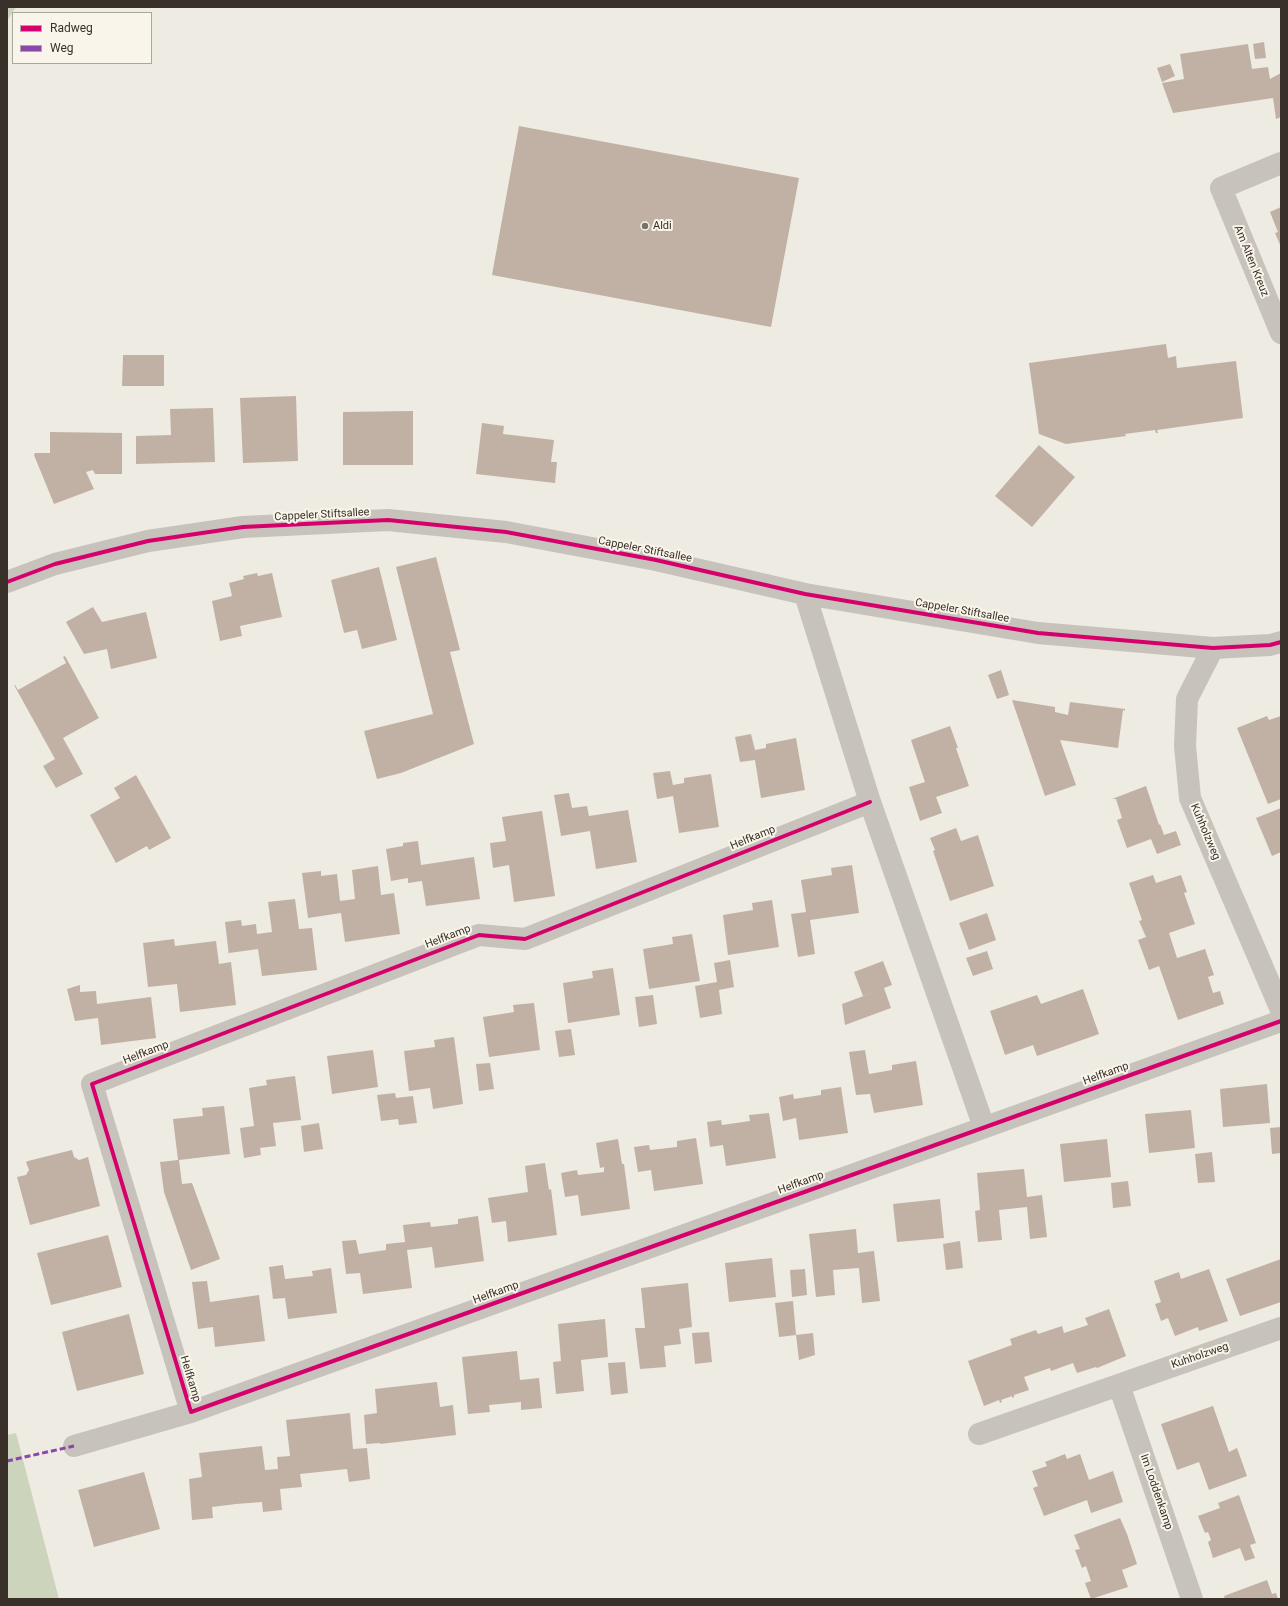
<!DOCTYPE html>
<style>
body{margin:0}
#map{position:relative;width:1288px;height:1606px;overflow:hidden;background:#eeebe3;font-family:Roboto,sans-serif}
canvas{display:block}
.frame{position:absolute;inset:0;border:8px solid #383029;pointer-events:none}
.legend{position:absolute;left:12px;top:12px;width:140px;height:52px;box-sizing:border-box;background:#faf5ea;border:1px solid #aca69d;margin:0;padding:5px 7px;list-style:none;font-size:12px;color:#383029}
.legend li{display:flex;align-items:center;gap:8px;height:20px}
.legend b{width:20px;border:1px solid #aca69d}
</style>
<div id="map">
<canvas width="1288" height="1606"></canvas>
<div class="frame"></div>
<ul class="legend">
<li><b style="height:5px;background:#d6006c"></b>Radweg</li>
<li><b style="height:5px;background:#8e44ad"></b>Weg</li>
</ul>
</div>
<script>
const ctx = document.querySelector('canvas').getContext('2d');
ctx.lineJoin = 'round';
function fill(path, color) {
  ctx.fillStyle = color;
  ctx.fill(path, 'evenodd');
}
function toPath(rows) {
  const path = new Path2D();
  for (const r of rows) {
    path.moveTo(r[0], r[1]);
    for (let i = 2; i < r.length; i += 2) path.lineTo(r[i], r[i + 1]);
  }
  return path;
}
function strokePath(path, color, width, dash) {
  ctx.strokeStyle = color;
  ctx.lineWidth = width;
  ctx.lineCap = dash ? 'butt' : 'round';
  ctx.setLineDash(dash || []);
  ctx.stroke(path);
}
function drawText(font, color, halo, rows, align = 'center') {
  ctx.font = font + ' Roboto,sans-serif';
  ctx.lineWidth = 4;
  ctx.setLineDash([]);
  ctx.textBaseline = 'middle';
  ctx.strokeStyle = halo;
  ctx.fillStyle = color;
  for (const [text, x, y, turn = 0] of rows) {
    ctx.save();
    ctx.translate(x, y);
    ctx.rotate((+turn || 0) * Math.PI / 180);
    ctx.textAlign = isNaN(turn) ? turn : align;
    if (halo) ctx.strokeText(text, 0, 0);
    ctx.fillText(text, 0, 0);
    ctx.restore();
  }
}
const green = toPath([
 [7,7,16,7,7,21],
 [16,1433,22,1456,59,1599,7,1599,7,1435]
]);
const building = toPath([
 [1264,42,1266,58,1255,59,1253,44],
 [1248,44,1252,69,1268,67,1270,79,1281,73,1281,117,1276,119,1273,98,1173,113,1162,83,1184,79,1180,54],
 [1170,64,1175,76,1162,82,1157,68],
 [519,126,799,178,771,327,492,275],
 [1281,207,1281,247,1275,233,1278,232,1270,212],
 [1166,344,1168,358,1176,356,1177,368,1236,361,1243,418,1157,430,1158,433,1156,433,1155,430,1125,434,1126,436,1066,444,1039,434,1029,363],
 [123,355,164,355,164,386,122,386],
 [296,396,298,461,243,463,240,398],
 [213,408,215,462,136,464,136,436,171,435,170,409],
 [413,411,413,465,343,465,343,412],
 [482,423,504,426,503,434,554,440,551,462,557,462,555,483,476,474],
 [50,432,122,433,122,474,95,474,93,470,86,472,94,489,54,504,34,455,35,453,50,453],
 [1039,445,1075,477,1032,527,995,496],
 [436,557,460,650,450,652,474,744,401,773,377,779,364,731,433,714,396,567],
 [379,567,397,640,362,649,357,630,344,633,331,580],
 [257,573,258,576,272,573,282,617,240,626,242,636,220,641,212,601,232,596,229,583,244,579,243,576],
 [93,607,102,622,146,612,157,658,111,669,107,649,84,654,66,622],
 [65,656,99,718,63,738,83,774,56,788,43,766,55,759,14,685,15,685,18,690,66,663,63,657],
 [1001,670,1009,695,997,699,988,675],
 [1012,700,1055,707,1055,712,1068,715,1070,702,1125,709,1125,711,1123,710,1118,748,1060,740,1076,785,1045,796],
 [1267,716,1269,720,1281,716,1281,799,1268,804,1237,728],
 [950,726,958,748,956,748,969,786,936,797,942,813,920,821,909,787,925,782,911,740],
 [751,734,755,750,766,748,766,744,796,738,805,790,761,798,755,760,740,762,735,737],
 [670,771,673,785,684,783,684,778,711,774,719,827,679,833,673,796,657,799,653,773],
 [136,775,171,838,149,850,147,846,116,863,90,815,120,798,114,788],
 [1146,786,1159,825,1160,824,1164,835,1176,831,1181,845,1157,854,1151,839,1127,848,1117,820,1122,818,1116,799,1112,799],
 [569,793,572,808,587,806,589,816,628,810,637,862,596,869,590,831,561,836,554,795],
 [1281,808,1281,852,1272,856,1256,818],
 [542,811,555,896,514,902,509,865,493,868,490,843,506,841,502,817],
 [956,828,961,841,978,835,994,886,950,901,933,851,935,850,930,838],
 [418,841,421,865,474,857,480,899,426,906,422,881,408,883,408,878,391,881,386,849,403,846,403,843],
 [852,865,859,913,810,920,815,954,798,957,791,914,806,912,801,880,832,875,831,868],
 [378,866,381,895,394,893,400,934,345,942,341,913,308,918,302,873,321,871,321,876,337,874,340,901,355,899,352,870],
 [1153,875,1156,883,1181,875,1187,892,1184,893,1195,924,1169,933,1177,958,1205,949,1214,975,1208,977,1213,993,1220,991,1224,1004,1178,1020,1159,966,1149,970,1138,940,1146,937,1139,921,1142,920,1129,883],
 [295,899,299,929,312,928,317,970,262,976,258,949,229,953,229,956,225,922,241,920,242,926,256,924,257,934,272,932,268,902],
 [772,900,779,947,728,955,723,915,753,910,752,903],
 [987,913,996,940,969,950,959,923],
 [692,934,700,981,649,989,643,949,673,944,672,937],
 [174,939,175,946,216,941,219,964,231,962,236,1005,180,1012,177,984,148,987,143,943],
 [987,951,993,969,973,976,966,958],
 [730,960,734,987,719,990,722,1014,700,1018,695,986,717,982,714,963],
 [883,961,892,985,884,988,891,1008,845,1025,842,1004,877,991,863,996,854,972],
 [613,968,620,1015,568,1023,563,983,593,978,592,971],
 [80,985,80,992,96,991,97,1004,151,997,156,1038,101,1045,98,1018,75,1021,67,989],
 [1083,989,1099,1034,1037,1056,1033,1045,1005,1055,990,1011,1037,995,1041,1004],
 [653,995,657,1024,639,1027,635,997],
 [534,1003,540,1050,489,1057,483,1017,514,1012,513,1005],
 [571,1029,575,1055,559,1057,555,1031],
 [454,1037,463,1104,433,1109,430,1088,409,1091,404,1051,435,1047,434,1040],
 [373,1050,378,1087,332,1094,327,1056],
 [865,1050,869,1074,892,1070,892,1065,916,1061,923,1105,874,1113,870,1094,856,1095,849,1052],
 [490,1063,494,1089,479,1091,476,1064],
 [295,1076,301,1120,273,1123,276,1146,260,1148,261,1155,244,1158,240,1128,254,1126,249,1088,267,1085,266,1080],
 [1267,1084,1270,1123,1223,1127,1220,1089],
 [841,1087,848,1133,799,1140,796,1118,783,1121,779,1097,793,1094,794,1099,821,1095,821,1090],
 [395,1093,396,1098,413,1096,417,1123,399,1125,398,1119,381,1121,377,1095],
 [224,1106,230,1154,179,1160,182,1184,192,1183,220,1259,191,1270,164,1192,160,1162,178,1160,173,1119,203,1116,202,1108],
 [1191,1110,1195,1148,1149,1153,1145,1114],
 [769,1113,776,1158,726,1166,723,1145,710,1147,707,1122,721,1120,722,1125,750,1121,749,1115],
 [319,1123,323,1149,304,1152,301,1126],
 [1281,1127,1281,1153,1272,1154,1270,1128],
 [696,1138,703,1184,654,1191,651,1170,638,1172,634,1147,649,1145,650,1150,677,1147,677,1141],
 [618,1139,622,1164,624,1164,630,1209,581,1216,578,1195,565,1197,561,1173,577,1170,578,1175,604,1172,604,1167,600,1168,596,1143],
 [1107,1139,1111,1177,1064,1182,1060,1144],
 [72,1150,74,1157,79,1160,88,1157,100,1206,30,1225,17,1177,26,1175,29,1170,26,1162,28,1161],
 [1212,1152,1215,1182,1198,1183,1195,1154],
 [545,1163,549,1190,551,1189,557,1235,508,1242,506,1221,492,1223,488,1198,528,1192,525,1166],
 [1024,1169,1027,1197,1042,1195,1047,1237,1030,1239,1027,1207,999,1210,1002,1240,978,1242,975,1211,980,1210,977,1173],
 [1128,1181,1131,1206,1113,1208,1111,1183],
 [940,1199,944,1238,897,1242,893,1204],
 [478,1216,484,1261,435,1268,432,1247,407,1250,412,1288,363,1294,360,1273,346,1274,342,1241,356,1240,359,1254,386,1250,386,1244,405,1242,403,1225,430,1222,431,1227,458,1224,458,1219],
 [856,1229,858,1253,874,1251,880,1301,862,1303,859,1268,833,1270,835,1295,816,1297,809,1234],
 [108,1235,122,1287,51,1305,37,1253],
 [960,1241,963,1268,946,1270,943,1244],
 [772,1258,776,1297,729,1302,725,1263],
 [1281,1259,1281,1302,1240,1316,1226,1279],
 [283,1265,285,1279,313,1276,312,1271,331,1268,337,1313,288,1319,285,1298,273,1299,269,1267],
 [805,1269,807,1295,792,1297,790,1270],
 [1209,1269,1228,1321,1199,1331,1198,1327,1175,1336,1168,1318,1161,1321,1155,1304,1161,1302,1154,1281,1179,1272,1181,1279],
 [207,1281,210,1302,259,1295,265,1341,215,1347,213,1327,198,1329,192,1282],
 [688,1283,692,1327,679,1329,681,1344,664,1346,666,1367,640,1369,635,1328,645,1328,641,1288],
 [793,1301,796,1335,779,1337,775,1303],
 [1109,1309,1126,1356,1097,1368,1096,1367,1077,1373,1073,1363,1051,1371,1050,1368,1024,1377,1029,1390,1014,1395,1014,1397,1012,1398,1012,1396,1001,1400,1002,1402,1000,1403,999,1400,984,1406,968,1361,1012,1345,1010,1339,1036,1330,1038,1334,1062,1326,1064,1333,1088,1325,1085,1318],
 [129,1314,144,1374,77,1391,62,1332],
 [605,1319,608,1357,581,1360,584,1391,556,1394,553,1362,561,1361,558,1324],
 [709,1332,712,1362,695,1364,692,1333],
 [813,1333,815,1355,799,1360,796,1335],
 [517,1351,520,1380,539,1378,542,1408,521,1410,521,1402,489,1405,490,1412,468,1414,462,1357],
 [625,1362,628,1393,611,1395,608,1363],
 [437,1382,440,1407,453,1405,456,1435,380,1444,380,1443,366,1444,364,1415,377,1413,375,1389],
 [1213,1406,1229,1452,1237,1448,1247,1476,1209,1490,1199,1462,1177,1470,1161,1424],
 [350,1413,353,1449,367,1448,370,1479,349,1482,347,1469,300,1474,302,1487,280,1489,282,1510,263,1512,262,1502,236,1504,212,1507,213,1518,192,1520,189,1479,202,1477,199,1453,262,1446,265,1470,278,1469,277,1457,290,1456,286,1420],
 [1065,1454,1067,1459,1080,1454,1089,1480,1113,1471,1123,1502,1091,1513,1087,1500,1044,1516,1033,1488,1038,1486,1032,1471,1047,1466,1045,1462],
 [144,1472,160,1529,94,1547,78,1490],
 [1239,1495,1256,1543,1250,1545,1255,1558,1245,1561,1240,1548,1213,1558,1208,1542,1211,1540,1208,1532,1205,1533,1198,1516,1220,1508,1218,1503],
 [1120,1518,1127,1534,1137,1564,1122,1570,1128,1587,1091,1599,1085,1583,1091,1581,1086,1566,1082,1568,1075,1550,1080,1549,1074,1535],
 [1267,1580,1272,1594,1276,1593,1278,1599,1225,1599,1224,1596]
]);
const minor = toPath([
 [1281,163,1221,188,1281,333],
 [7,582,55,564,148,541,243,527,388,520,506,532,656,560,805,594,1038,633,1213,648,1270,645,1281,642],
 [805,594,870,802,984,1127],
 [1213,648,1187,699,1185,746,1190,798,1281,1010],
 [870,802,525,939,479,935,92,1084,191,1412,1281,1021],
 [1119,1385,1192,1599],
 [979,1434,1281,1328],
 [74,1446,191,1412]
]);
const quiet = toPath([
 [7,1461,74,1446]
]);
const cycleway = toPath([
 [7,582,55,564,148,541,243,527,388,520,506,532,656,560,805,594,1038,633,1213,648,1270,645,1281,642],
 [870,802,525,939,479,935,92,1084,191,1412,1281,1021]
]);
const markers = [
 [645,226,4,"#78716a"]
];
const poiNames = [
 ["Aldi",653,226]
];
const streetNames = [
 ["Am Alten Kreuz",1251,261,68],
 ["Cappeler Stiftsallee",322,515,-3],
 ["Cappeler Stiftsallee",645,550,11],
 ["Cappeler Stiftsallee",962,611,10],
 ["Kuhholzweg",1205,832,67],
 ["Helfkamp",753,838,-22],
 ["Helfkamp",448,937,-21],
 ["Helfkamp",146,1053,-21],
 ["Helfkamp",1106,1074,-20],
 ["Helfkamp",801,1183,-20],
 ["Helfkamp",496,1293,-20],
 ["Kuhholzweg",1200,1356,-19],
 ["Helfkamp",190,1379,73],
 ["Im Loddenkamp",1156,1492,71]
];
fill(green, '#ccd4bc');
fill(building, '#c1b1a4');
strokePath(minor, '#c7c2bb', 22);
strokePath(quiet, '#8e44ad', 3, [6, 3]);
strokePath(cycleway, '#d6006c', 4);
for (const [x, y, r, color] of markers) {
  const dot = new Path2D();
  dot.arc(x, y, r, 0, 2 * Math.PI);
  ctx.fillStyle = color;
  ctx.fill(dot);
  strokePath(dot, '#faf5ea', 1.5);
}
drawText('11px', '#383029', '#faf5ea', poiNames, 'left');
drawText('11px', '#383029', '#faf5ea', streetNames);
</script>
